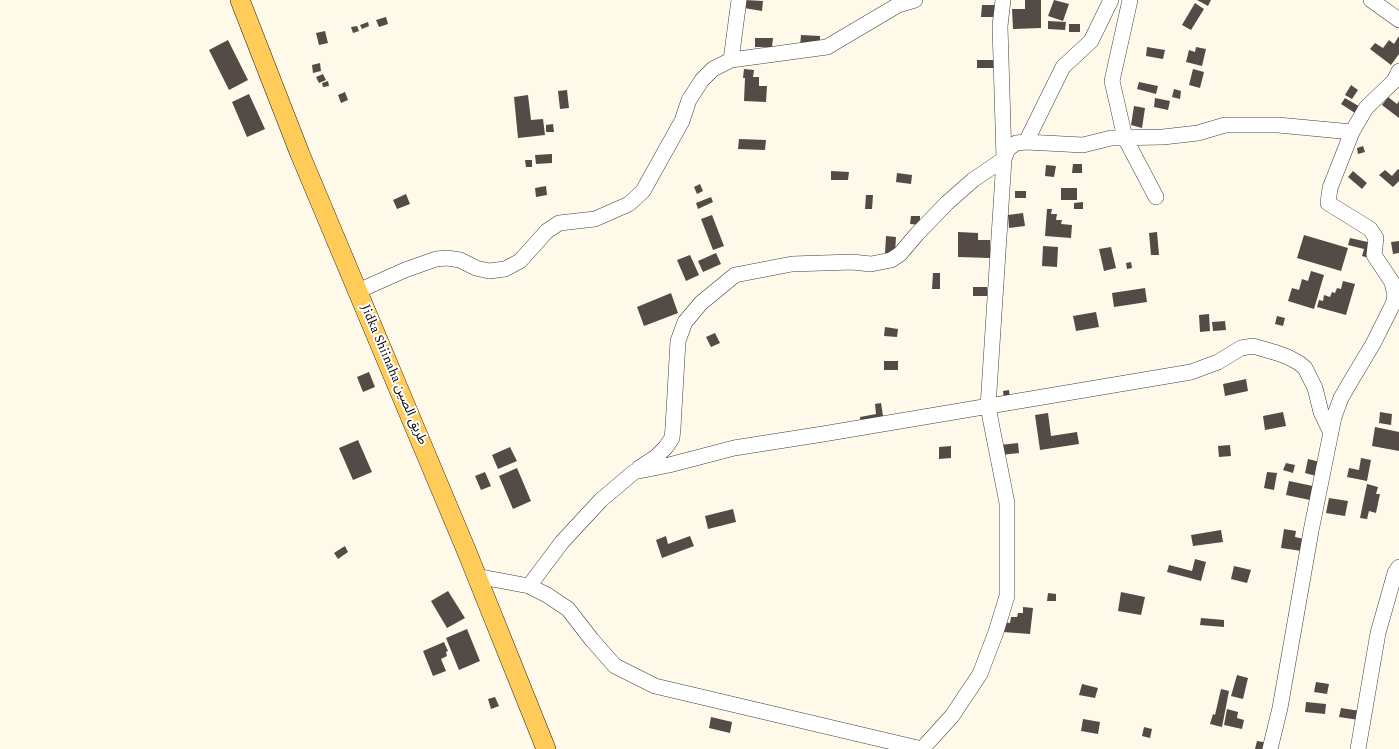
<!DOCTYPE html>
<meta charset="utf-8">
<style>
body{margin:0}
canvas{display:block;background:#fff9e9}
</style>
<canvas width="1399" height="749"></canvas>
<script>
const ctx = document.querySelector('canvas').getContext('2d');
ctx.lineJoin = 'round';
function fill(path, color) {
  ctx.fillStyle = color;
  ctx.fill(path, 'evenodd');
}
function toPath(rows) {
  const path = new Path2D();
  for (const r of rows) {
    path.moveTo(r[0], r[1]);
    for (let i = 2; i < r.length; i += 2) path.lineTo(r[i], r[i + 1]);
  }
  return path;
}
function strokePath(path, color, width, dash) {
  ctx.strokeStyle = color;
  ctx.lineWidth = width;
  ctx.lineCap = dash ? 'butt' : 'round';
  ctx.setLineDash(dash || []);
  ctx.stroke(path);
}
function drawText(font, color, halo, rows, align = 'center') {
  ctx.font = font + ' Spectral,"Noto Sans Arabic",serif';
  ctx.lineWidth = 4;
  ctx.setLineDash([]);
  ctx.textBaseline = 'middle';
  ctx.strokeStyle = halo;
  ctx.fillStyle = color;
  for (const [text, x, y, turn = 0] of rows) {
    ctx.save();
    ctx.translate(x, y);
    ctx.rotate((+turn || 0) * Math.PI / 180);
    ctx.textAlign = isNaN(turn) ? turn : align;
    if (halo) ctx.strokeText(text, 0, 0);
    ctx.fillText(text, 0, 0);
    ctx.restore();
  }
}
const building = toPath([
 [745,0,763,1,762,11,744,8],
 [1025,0,1041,0,1041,28,1013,29,1012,9,1025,9],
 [1054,0,1069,4,1063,21,1048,16],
 [1197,0,1211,0,1208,6],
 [1195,3,1204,9,1191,30,1182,25],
 [982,5,999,5,998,17,981,17],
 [386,17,388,24,379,27,376,20],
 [1048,21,1066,22,1065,30,1048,29],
 [368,22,369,26,362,29,360,25],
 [1069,24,1080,24,1080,32,1069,32],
 [357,26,359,31,353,33,351,27],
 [325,31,328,43,319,45,316,33],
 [801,35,820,36,820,46,800,46],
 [1399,36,1399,54,1391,65,1370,49,1375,43,1383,48,1389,40,1394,44],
 [755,38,773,38,772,47,755,47],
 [228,40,248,80,229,90,209,50],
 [1147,47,1165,50,1163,59,1146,56],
 [1196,47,1206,49,1202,66,1186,62,1189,50,1195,52],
 [977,60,997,60,997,68,977,68],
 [320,63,321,71,313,73,312,65],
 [744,69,754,70,753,77,759,77,759,86,767,86,766,102,744,101,745,78,743,78],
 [1193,69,1204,72,1200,88,1189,85],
 [323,74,326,80,319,83,316,77],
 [328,81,329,86,323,87,322,83],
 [1139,82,1158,86,1156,94,1137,89],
 [1351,85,1358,90,1352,99,1345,95],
 [1174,89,1181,91,1180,99,1172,97],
 [567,90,569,108,560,109,558,91],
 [345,92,348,100,341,103,338,95],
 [249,94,265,129,247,137,232,102],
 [528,95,531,120,543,119,545,135,518,138,514,97],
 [1388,97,1397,104,1399,101,1399,118,1382,105],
 [1155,98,1170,101,1168,110,1154,107],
 [1345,98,1362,108,1358,115,1341,104],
 [1134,106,1145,108,1142,128,1131,125],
 [553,124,554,132,546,132,546,125],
 [739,139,766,140,765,150,738,149],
 [1363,146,1365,152,1358,154,1357,148],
 [552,154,552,163,536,164,535,155],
 [525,160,532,160,532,167,526,167],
 [1073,164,1082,164,1082,173,1072,173],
 [1046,165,1056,166,1054,177,1045,176],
 [1398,169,1399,170,1399,181,1393,187,1379,175,1385,170,1392,176],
 [831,171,849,172,848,180,831,180],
 [1353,171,1367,183,1362,189,1348,177],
 [897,173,912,175,911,184,896,182],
 [700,184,703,191,697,194,694,187],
 [546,186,547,195,536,197,535,188],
 [1061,188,1077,188,1077,200,1061,200],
 [1015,191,1026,191,1026,198,1015,198],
 [406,194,410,204,397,209,393,200],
 [866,195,873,195,872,209,865,209],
 [711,197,713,202,698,209,696,203],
 [1083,202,1083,209,1074,209,1074,203],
 [1047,209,1052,209,1051,214,1057,214,1056,220,1062,220,1061,224,1072,225,1071,238,1045,236],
 [1023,213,1025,226,1009,228,1008,215],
 [712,215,724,246,713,250,701,219],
 [911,216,920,216,920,225,910,224],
 [958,232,978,233,978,240,990,240,990,258,958,257],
 [1157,232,1159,255,1151,255,1149,233],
 [1304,235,1348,248,1341,271,1297,258],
 [886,236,896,237,895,254,885,254],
 [1350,238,1372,243,1369,258,1362,256,1364,249,1348,245],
 [1399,241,1399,253,1393,254,1391,242],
 [1043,246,1058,247,1057,267,1042,266],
 [1111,247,1116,268,1104,271,1099,249],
 [716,253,721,264,703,272,698,261],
 [690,255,699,275,686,281,677,260],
 [1131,262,1132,268,1127,269,1126,263],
 [1311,271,1324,275,1314,309,1288,301,1292,288,1299,290,1302,279,1308,281],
 [933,273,940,273,940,289,932,289],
 [1343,281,1355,284,1346,315,1317,307,1319,300,1323,301,1324,295,1330,297,1332,292,1335,293,1337,288,1341,289],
 [973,287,987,287,988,296,973,296],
 [1145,288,1147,302,1114,307,1112,293],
 [671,293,678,313,644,326,637,307],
 [1096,312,1099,327,1076,331,1073,316],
 [1209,314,1210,331,1200,332,1199,315],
 [1277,316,1285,318,1283,326,1275,324],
 [1225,321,1226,330,1213,331,1212,322],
 [885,327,898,329,897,337,884,336],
 [715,333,720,343,711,347,706,337],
 [884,361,898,361,898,370,884,370],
 [369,372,375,387,363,392,357,377],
 [1246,379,1248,391,1225,396,1223,384],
 [1009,390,1010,399,1004,400,1003,391],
 [881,403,884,422,861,425,860,417,876,414,875,404],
 [1283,412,1286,426,1265,430,1263,416],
 [1380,412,1392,414,1391,425,1379,423],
 [1048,413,1051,436,1077,432,1079,444,1040,450,1035,415],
 [1375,427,1399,432,1399,451,1372,446],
 [358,440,372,472,353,480,339,448],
 [1018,443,1019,453,1001,455,1000,445],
 [1230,445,1231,456,1219,457,1218,446],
 [951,446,951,458,939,459,939,447],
 [510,447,517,461,498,469,492,455],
 [1361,458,1371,460,1367,481,1347,477,1349,468,1359,470],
 [1308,459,1320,462,1316,476,1305,473],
 [1286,463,1295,465,1293,473,1283,470],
 [517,468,531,501,513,509,499,476],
 [485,472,491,486,481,490,475,476],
 [1267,472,1277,473,1274,490,1264,488],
 [1289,481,1313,486,1310,500,1286,495],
 [1367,484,1378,487,1376,494,1380,494,1376,513,1369,511,1367,519,1360,518],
 [1329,498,1348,501,1345,516,1326,513],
 [733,509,736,522,708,529,705,516],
 [1284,529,1296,531,1295,537,1304,539,1302,551,1281,548],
 [1221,530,1223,542,1193,546,1191,535],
 [666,536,668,544,690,536,694,546,662,558,656,540],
 [345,546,348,552,338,559,334,553],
 [1195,559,1206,562,1201,581,1167,572,1169,565,1192,571],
 [1234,566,1251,570,1247,583,1231,579],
 [448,591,465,618,447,628,431,601],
 [1121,592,1145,597,1141,615,1118,611],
 [1048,593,1056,594,1056,601,1047,601],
 [1023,607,1033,608,1030,634,1003,632,1004,622,1010,623,1011,617,1017,617,1018,613,1023,613],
 [1201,618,1224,620,1224,627,1200,625],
 [467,629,480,661,459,670,446,638],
 [444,642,448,651,446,652,447,656,441,659,446,671,433,676,423,651],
 [1237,675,1248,678,1243,699,1231,696],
 [1316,682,1329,684,1327,694,1314,692],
 [1082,684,1098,688,1095,698,1079,695],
 [1221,689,1229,691,1222,727,1210,724,1213,714,1215,715],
 [495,697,499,706,491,709,488,699],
 [1306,702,1326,704,1325,714,1305,712],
 [1341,708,1360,711,1359,720,1339,717],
 [1227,709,1238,712,1237,718,1244,720,1242,729,1224,725],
 [711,717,732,722,730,733,709,728],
 [1083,719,1100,722,1098,734,1081,731],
 [1144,727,1152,729,1150,738,1142,736],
 [1257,741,1269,743,1268,749,1255,749]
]);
const minor = toPath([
 [1130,0,1112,81,1125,138,1156,197],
 [1371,0,1399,20],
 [731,60,739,0],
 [1026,142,1063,67,1091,41,1111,0],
 [358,291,405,270,436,259,447,258,460,260,476,268,489,271,505,269,520,261,547,231,559,223,595,219,629,204,643,191,682,121,689,100,702,80,713,69,731,60,827,47,898,5,915,0],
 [639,468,656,457,666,447,672,438,673,428,678,341,685,322,701,303,735,275,792,264,852,262,871,264,891,260,900,254,917,234,947,203,973,180,1004,159,1008,149,1016,143,1026,142,1083,145,1111,138,1163,137,1198,133,1225,125,1278,125,1352,132],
 [476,576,529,586,547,595,568,609,592,640,615,666,655,686,922,749],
 [529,586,562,542,601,500,634,472,669,465,734,448,823,434,1191,372,1218,362,1241,348,1253,346,1277,353,1288,357,1299,363,1305,368,1315,388,1321,412,1331,433],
 [922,749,952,716,980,674,996,632,1007,596,1007,503,988,407,1004,159,1000,26,1003,0],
 [1270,749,1280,708,1311,531,1334,417,1341,398,1352,379,1373,344,1393,304,1395,296,1392,282,1374,255,1376,238,1370,229,1328,203,1330,188,1352,132,1366,108,1394,81,1399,71],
 [1358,749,1378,633,1395,573,1399,567]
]);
const major = toPath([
 [240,0,300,154,467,552,546,749]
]);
const streetNames = [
 ["Jidka Shiinaha طريق الصين",393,375,67]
];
fill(building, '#544b46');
strokePath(minor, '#3e3e3e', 16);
strokePath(major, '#1c1c1c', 20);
strokePath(minor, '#fff', 15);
strokePath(major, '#ffcc59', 19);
drawText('13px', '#0b0b0b', '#fff', streetNames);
</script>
